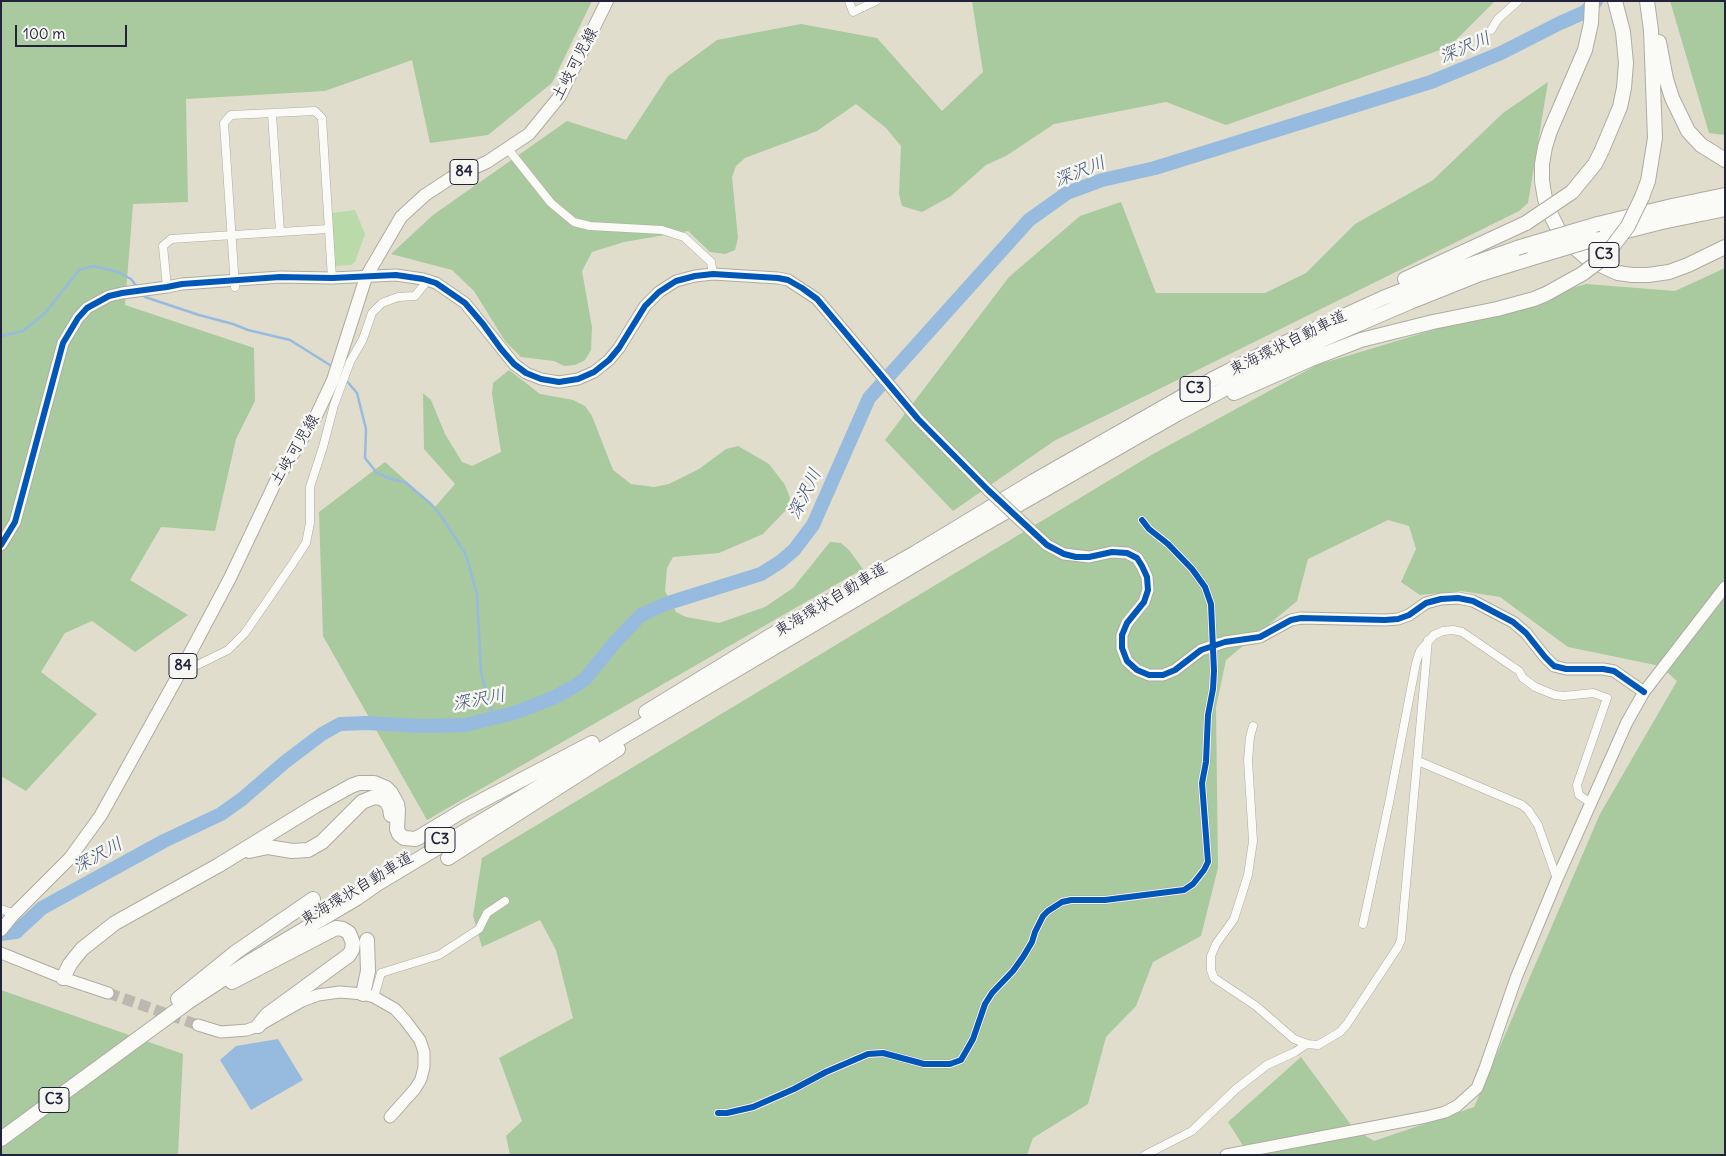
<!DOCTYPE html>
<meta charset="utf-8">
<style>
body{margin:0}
#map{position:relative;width:1726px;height:1156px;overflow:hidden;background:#e1ddcc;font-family:Delius,sans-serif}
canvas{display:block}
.frame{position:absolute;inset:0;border:2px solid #22223b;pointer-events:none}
.scale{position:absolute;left:15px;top:25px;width:112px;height:22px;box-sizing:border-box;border:2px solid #22223b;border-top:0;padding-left:6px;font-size:15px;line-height:18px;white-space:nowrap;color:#22223b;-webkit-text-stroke:4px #f6f6f2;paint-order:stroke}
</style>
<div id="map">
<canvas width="1726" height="1156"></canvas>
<div class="frame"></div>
<div class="scale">100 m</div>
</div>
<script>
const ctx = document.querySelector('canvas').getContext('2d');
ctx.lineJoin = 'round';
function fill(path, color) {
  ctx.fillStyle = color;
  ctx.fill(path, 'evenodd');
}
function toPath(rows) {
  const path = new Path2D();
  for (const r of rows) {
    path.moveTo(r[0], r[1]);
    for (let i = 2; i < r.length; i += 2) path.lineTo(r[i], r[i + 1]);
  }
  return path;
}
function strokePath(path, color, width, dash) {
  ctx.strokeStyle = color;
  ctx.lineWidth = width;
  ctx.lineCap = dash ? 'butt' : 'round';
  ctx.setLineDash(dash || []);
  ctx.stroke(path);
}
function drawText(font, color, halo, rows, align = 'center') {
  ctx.font = font + ' Delius,"Klee One",sans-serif';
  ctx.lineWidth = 5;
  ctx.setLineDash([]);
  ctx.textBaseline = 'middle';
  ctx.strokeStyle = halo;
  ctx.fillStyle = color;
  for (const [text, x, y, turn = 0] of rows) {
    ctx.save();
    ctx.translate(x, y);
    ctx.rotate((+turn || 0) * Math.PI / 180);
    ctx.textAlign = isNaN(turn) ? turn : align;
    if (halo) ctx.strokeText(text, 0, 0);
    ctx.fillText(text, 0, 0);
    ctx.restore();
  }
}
const green = toPath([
 [355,210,365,234,355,262,351,265,335,266,332,213]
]);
const forest = toPath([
 [1,1,592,1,552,83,488,135,430,143,412,60,325,91,186,99,188,202,133,204,125,305,254,348,255,401,236,439,215,531,161,527,130,580,188,615,135,652,92,621,65,633,41,672,97,714,26,791,1,776],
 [972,1,1495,1,1449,47,1226,125,1166,102,1054,124,1006,156,986,165,951,196,922,212,902,206,899,194,901,146,886,128,856,104,817,131,745,158,736,166,732,177,738,238,735,250,725,254,710,252,688,231,624,242,592,252,582,271,592,327,591,350,585,360,575,365,564,366,554,361,521,357,505,341,474,291,452,270,391,254,433,215,567,121,626,140,668,76,717,40,801,24,877,38,942,111,983,72],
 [1670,1,1725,1,1725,135,1709,133],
 [1548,82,1528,203,1519,211,1054,441,953,511,885,440,1009,277,1080,216,1121,202,1156,293,1265,293,1306,273,1355,224,1433,180,1503,113],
 [1725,268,1725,1155,1249,1155,1228,1122,1301,1057,1354,1129,1374,1141,1474,1107,1600,814,1677,681,1660,666,1568,647,1500,597,1461,591,1420,595,1401,582,1416,549,1409,526,1388,520,1308,559,1297,601,1226,660,1216,707,1218,868,1201,936,1153,962,1136,1006,1106,1037,1088,1104,1033,1138,1027,1155,510,1155,506,1136,522,1121,499,1058,573,1018,556,950,540,920,482,947,473,916,482,858,1153,454,1317,365,1586,284,1675,291],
 [509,370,540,394,573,400,585,406,592,416,613,470,631,484,654,487,669,484,699,469,726,449,738,446,769,464,785,485,790,498,787,509,763,534,719,553,673,557,667,568,665,591,676,612,686,617,719,623,765,607,793,588,830,542,841,543,849,550,863,569,427,820,323,636,319,512,385,462,435,507,455,484,424,449,423,393,431,400,445,434,462,462,472,466,501,452,492,394,493,383],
 [1,990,183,1054,178,1155,1,1155]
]);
const water = toPath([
 [278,1039,303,1080,251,1110,220,1060,236,1046]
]);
const stream = toPath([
 [141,294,145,297,199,315,233,324,248,330,290,340,333,367],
 [1,336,23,331,46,312,79,270,93,266,118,272,131,279,137,287],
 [339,372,357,393,366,429,365,458,377,473,391,479,405,482,431,504,441,516,465,553,469,565,477,595,481,672,490,706,495,717]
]);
const river = toPath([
 [1,934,16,932,42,908,164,841,221,814,242,799,285,762,322,734,340,724,366,723,422,726,465,725,514,713,553,698,575,686,585,679,616,641,641,615,665,604,761,574,780,562,794,550,813,525,869,398,1029,220,1067,193,1102,180,1155,168,1431,82,1501,53,1560,23,1585,12,1596,1]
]);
const secondaryTunnel = toPath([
 [108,993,198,1025]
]);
const street = toPath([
 [849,1,853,12,876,1],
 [1491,30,1498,19,1518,1],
 [272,114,280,232],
 [508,149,551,203,574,222,590,226,662,230,684,237,711,262,713,274],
 [167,287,163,246,171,239,328,229],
 [235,287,224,123,231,115,315,111,322,118,332,278],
 [181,673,228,650,245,633,291,566,306,543,310,523,310,487,323,447,334,405,350,362,363,339,372,313,382,303,398,297,415,296,424,285,423,279],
 [1253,726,1250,737,1248,760,1253,841,1248,875,1234,919,1216,944,1211,956,1211,970,1214,978,1256,1006,1294,1039,1307,1044,1318,1045,1340,1032,1347,1024,1398,947,1401,940,1428,640],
 [1418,761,1522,805,1528,810,1538,825,1557,879],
 [1,909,14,914],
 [1363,924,1389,803,1416,663,1420,651,1434,635,1443,631,1453,630,1462,632,1519,671,1523,678,1535,687,1555,695,1564,696,1593,693,1607,698,1577,785,1579,795,1591,803],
 [374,997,381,973,439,955,479,929,487,913,505,901],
 [718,1113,727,1113,753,1107,794,1089,826,1072,868,1054,883,1053,924,1064,950,1064,961,1060,973,1039,985,1004,992,993,1013,971,1023,957,1032,942,1035,932,1043,916,1048,911,1062,902,1071,900,1105,900,1184,890,1193,884,1204,870,1208,862,1202,783,1206,762,1208,715,1213,689,1214,671,1211,604,1205,587,1192,569,1168,544,1149,529,1142,520],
 [1145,1155,1192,1131,1236,1089,1267,1065,1295,1052,1307,1044]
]);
const secondary = toPath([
 [1021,521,1047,545,1064,554,1089,557,1112,552,1127,553,1137,558,1142,566,1147,577,1148,590,1144,602,1127,623,1122,635,1122,648,1127,661,1137,670,1149,675,1163,675,1175,670,1201,650,1225,642,1260,637,1291,620,1301,618,1385,620,1398,619,1409,615,1426,603,1441,599,1458,598,1473,601,1513,622,1526,633,1545,657,1554,666,1566,669,1603,669,1614,671,1644,692],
 [1,545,15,522,63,343,78,318,87,308,109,296,122,293,167,287,182,284,280,277,332,278,396,275,423,279,436,283,465,303,514,364,526,373,541,379,559,382,578,379,594,372,609,360,619,348,645,306,659,292,676,281,695,276,713,274,778,278,788,280,817,299,918,419,988,490],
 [1,953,63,978,108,993],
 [198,1025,221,1032,247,1030,258,1026,302,1001,318,995,340,992,363,994,374,997,395,1009,405,1020,420,1040,424,1052,424,1067,421,1079,415,1089,390,1117],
 [1226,1155,1426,1117,1445,1112,1457,1106,1477,1088,1485,1068,1516,978,1557,879,1627,722,1644,692,1725,587]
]);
const primary = toPath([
 [1,930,14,914,70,858,101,815,179,674,230,578,276,481,316,416,333,380,366,277,401,217,425,195,451,178,487,162,529,134,560,96,607,1]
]);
const highway = toPath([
 [1592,1,1591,23,1585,50,1550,131,1545,147,1542,164,1542,181,1545,199,1551,215,1558,229,1566,240,1589,260,1618,273,1632,275,1648,275,1669,272,1688,265,1725,247],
 [1659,42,1666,79,1672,98,1688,131,1701,145,1725,160],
 [1602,150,1620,107,1624,88,1626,63,1623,32,1615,1],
 [1642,197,1648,181,1655,138,1651,30,1647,1],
 [1598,224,1672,206,1725,195],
 [1595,239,1662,222,1725,209],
 [1405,279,1526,223],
 [1234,393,1309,360,1361,340,1433,322,1497,309,1534,299,1546,294],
 [646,712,793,622,915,553,1034,481,1213,379,1278,346,1383,298,1449,272,1517,248],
 [249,851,268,847,292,851,308,850,322,842,362,802,374,797,381,798,387,802,390,808,391,815],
 [448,858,618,749],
 [63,978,70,964,82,949,115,923,219,865,315,806,351,786,359,783,374,783,386,788,391,793,397,804,398,810,397,829,399,834,404,838,416,839,464,810,592,743],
 [232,982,336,928,343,929,349,933,353,943,352,950,349,955,267,1015,258,1026],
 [363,994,368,971,367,940],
 [178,999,236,952,313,899],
 [1,1139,188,1002,249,962,357,898,377,884,597,752,953,542,1177,414,1272,364,1324,339,1410,302,1480,274,1532,258]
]);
const secondaryBridge = toPath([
 [988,490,1021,521]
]);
const highwayBridge = toPath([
 [1526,223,1572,192,1595,164,1602,150],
 [1517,248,1598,224],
 [1532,258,1595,239],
 [1546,294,1582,274,1598,262,1613,246,1628,226,1642,197]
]);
const cycleway = toPath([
 [1,545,15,522,63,343,78,318,87,308,109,296,122,293,167,287,182,284,280,277,332,278,396,275,423,279,436,283,465,303,483,324,501,349,514,364,526,373,541,379,559,382,578,379,594,372,609,360,619,348,645,306,659,292,676,281,695,276,713,274,778,278,788,280,802,288,817,299,918,419,988,490,1047,545,1064,554,1076,557,1089,557,1112,552,1127,553,1137,558,1142,566,1147,577,1148,590,1144,602,1127,623,1122,635,1122,648,1127,661,1137,670,1149,675,1163,675,1175,670,1201,650,1225,642,1260,637,1291,620,1301,618,1385,620,1398,619,1409,615,1426,603,1441,599,1458,598,1473,601,1513,622,1526,633,1545,657,1554,666,1566,669,1603,669,1614,671,1644,692],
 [718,1113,727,1113,753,1107,794,1089,826,1072,868,1054,883,1053,924,1064,950,1064,961,1060,973,1039,985,1004,992,993,1013,971,1023,957,1032,942,1035,932,1043,916,1048,911,1062,902,1071,900,1105,900,1184,890,1193,884,1204,870,1208,862,1202,783,1206,762,1208,715,1213,689,1214,671,1211,604,1205,587,1192,569,1168,544,1149,529,1142,520]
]);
const shields = [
 [464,172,28],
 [1604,255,30],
 [1195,389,30],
 [183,666,28],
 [440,840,30],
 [54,1100,30]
];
const shieldNames = [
 ["84",464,172],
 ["C3",1604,255],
 ["C3",1195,389],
 ["84",183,666],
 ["C3",440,840],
 ["C3",54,1100]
];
const streetNames = [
 ["土岐可児線",575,64,-62],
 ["東海環状自動車道",1288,343,-26],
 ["土岐可児線",295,450,-59],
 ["東海環状自動車道",831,600,-31],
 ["東海環状自動車道",357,889,-31]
];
const waterNames = [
 ["深沢川",1465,48,-23],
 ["深沢川",1080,172,-22],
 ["深沢川",805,494,-64],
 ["深沢川",479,700,-11],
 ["深沢川",98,856,-29]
];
fill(green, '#badaa9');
fill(forest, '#a9c99e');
fill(water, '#97bbde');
strokePath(stream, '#97bbde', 2.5);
strokePath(river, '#97bbde', 14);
strokePath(secondaryTunnel, '#bbb8af', 11, [11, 5.5]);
strokePath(street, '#aeaba3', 9);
strokePath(secondary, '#aeaba3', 13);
strokePath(primary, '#aeaba3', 14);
strokePath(highway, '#aeaba3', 16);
strokePath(street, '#fafaf7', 8);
strokePath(secondary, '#fafaf7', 11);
strokePath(primary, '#fafaf7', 12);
strokePath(highway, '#fafaf7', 14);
strokePath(secondaryBridge, '#aeaba3', 13, []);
strokePath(highwayBridge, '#aeaba3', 16, []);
strokePath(secondaryBridge, '#fafaf7', 11);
strokePath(highwayBridge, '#fafaf7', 14);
strokePath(cycleway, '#0057b8', 6);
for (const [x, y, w] of shields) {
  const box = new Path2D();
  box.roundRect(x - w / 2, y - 12.5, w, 25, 4);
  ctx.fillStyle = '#f6f6f2';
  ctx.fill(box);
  strokePath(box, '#22223b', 1);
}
drawText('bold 15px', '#22223b', null, shieldNames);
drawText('16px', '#22223b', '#f6f6f2', streetNames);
drawText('italic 18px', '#405376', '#f6f6f2', waterNames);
</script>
